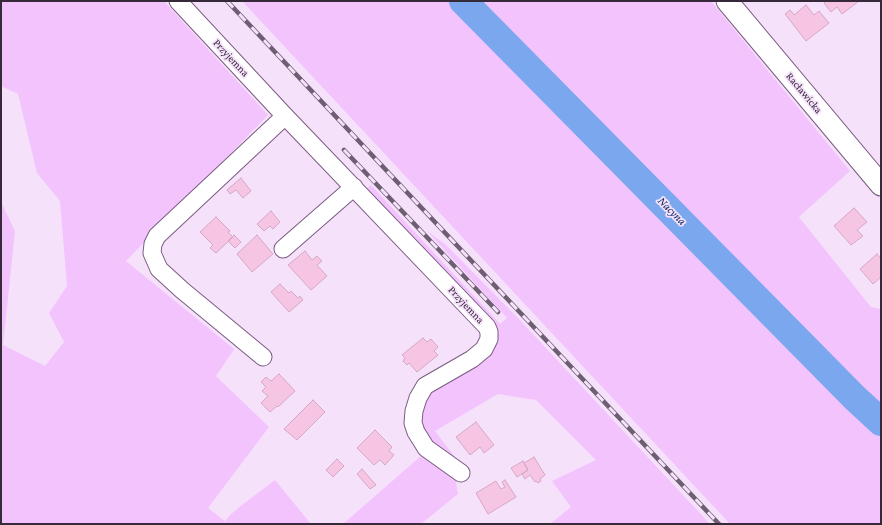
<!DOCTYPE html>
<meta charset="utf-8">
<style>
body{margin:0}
#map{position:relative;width:882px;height:525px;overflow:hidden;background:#f6e1fb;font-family:"Crimson Pro",serif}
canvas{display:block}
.frame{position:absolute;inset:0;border:2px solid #362939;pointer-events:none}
</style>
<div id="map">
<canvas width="882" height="525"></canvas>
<div class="frame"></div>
</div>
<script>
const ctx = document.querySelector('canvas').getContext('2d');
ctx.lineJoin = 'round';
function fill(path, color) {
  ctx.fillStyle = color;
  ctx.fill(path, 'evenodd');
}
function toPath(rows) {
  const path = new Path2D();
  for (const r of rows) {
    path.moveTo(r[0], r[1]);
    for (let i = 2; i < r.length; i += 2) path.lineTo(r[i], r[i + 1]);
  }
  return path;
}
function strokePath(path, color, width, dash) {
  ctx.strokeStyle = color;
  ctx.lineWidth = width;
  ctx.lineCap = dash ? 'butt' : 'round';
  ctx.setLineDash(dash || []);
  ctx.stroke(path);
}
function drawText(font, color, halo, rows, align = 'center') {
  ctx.font = font + ' "Crimson Pro",serif';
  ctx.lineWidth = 3.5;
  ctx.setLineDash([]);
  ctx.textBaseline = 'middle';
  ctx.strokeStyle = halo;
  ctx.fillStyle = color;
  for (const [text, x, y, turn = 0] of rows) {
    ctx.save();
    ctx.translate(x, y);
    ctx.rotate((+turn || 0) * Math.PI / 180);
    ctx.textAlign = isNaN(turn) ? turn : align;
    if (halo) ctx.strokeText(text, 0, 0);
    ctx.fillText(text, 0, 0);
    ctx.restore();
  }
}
const green = toPath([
 [1,1,164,1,268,115,126,261,234,349,239,342,216,376,269,427,208,508,225,521,230,515,242,505,275,480,311,524,1,524,1,202,15,231,3,345,45,366,64,342,49,313,67,286,60,201,37,173,18,94,1,86],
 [242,1,456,1,848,396,881,427,881,524,730,524],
 [470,1,711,1,850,171,799,217,871,307,881,309,881,411,844,378,695,230],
 [371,185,500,324,507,318,427,231,446,245,517,317,710,524,550,524,571,507,552,481,596,460,536,400,498,394,435,431,457,460,432,448,419,420,426,393,494,337,365,190],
 [422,455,455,476,458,494,421,524,343,524]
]);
const river = toPath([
 [463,1,855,398,881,422]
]);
const building = toPath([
 [826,1,859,1,842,14,837,7,831,12,824,3,826,1],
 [806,5,814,15,819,11,829,23,806,41,785,14,790,10,794,15,806,5],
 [241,178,251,191,243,198,236,190,230,194,227,190,241,178],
 [854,208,867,222,857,230,863,236,851,245,834,226,854,208],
 [271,211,280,222,273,229,270,226,264,231,257,224,271,211],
 [216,217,230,231,228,232,233,237,216,253,210,248,213,245,200,232,216,217],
 [234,235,241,242,235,248,228,241,234,235],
 [257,235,273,254,252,272,237,254,257,235],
 [305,251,312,260,317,256,322,261,317,265,327,276,311,290,288,265,305,251],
 [877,254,881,259,881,277,873,284,860,269,877,254],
 [280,284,289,293,291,291,298,298,300,296,303,300,289,312,271,292,280,284],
 [423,338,427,342,431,339,438,347,434,351,438,355,417,372,409,363,407,365,403,361,405,358,402,355,423,338],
 [279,374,295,391,278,407,277,406,270,412,261,403,268,396,262,391,266,387,261,382,266,377,271,381,279,374],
 [313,400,325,412,297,440,284,429,313,400],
 [476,422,494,445,484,453,480,447,470,455,456,437,476,422],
 [375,430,392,447,389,451,394,455,385,465,380,460,374,465,357,448,375,430],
 [534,457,545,475,540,479,541,481,538,483,536,481,535,482,530,475,525,479,522,474,528,470,524,463,534,457],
 [337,459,344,466,333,477,326,470,337,459],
 [523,461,528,470,517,477,511,468,523,461],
 [362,469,376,485,370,489,357,474,362,469],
 [505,480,516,497,488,514,476,493,496,481,501,489,505,487,502,482,505,480]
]);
const minor = toPath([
 [178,1,285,116,487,327,489,332,489,339,484,349,472,359,425,386,418,398,414,411,413,423,416,432,426,448,461,473],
 [283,249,354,187],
 [263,357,182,290,159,269,152,253,153,244,157,236,285,116]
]);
const tertiary = toPath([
 [727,1,881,185]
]);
const rail = toPath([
 [227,1,719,524],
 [344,150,498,312]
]);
const streetNames = [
 ["Przyjemna",231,58,47],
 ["Racławicka",804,93,50],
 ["Przyjemna",466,305,47]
];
const waterNames = [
 ["Nacyna",672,211,45]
];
fill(green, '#f3c3fe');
strokePath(river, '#7ba7ef', 28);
fill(building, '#f5c5e3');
strokePath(building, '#d5a7c5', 1);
strokePath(minor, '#7a5c81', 19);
strokePath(tertiary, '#7a5c81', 23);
strokePath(minor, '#fff', 17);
strokePath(tertiary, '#fff', 21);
strokePath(rail, '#6d5e71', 4.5);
strokePath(rail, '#f6e1fb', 3, [9]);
drawText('11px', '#362939', '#f6e1fb', streetNames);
drawText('italic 12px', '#0f3067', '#f6e1fb', waterNames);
</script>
